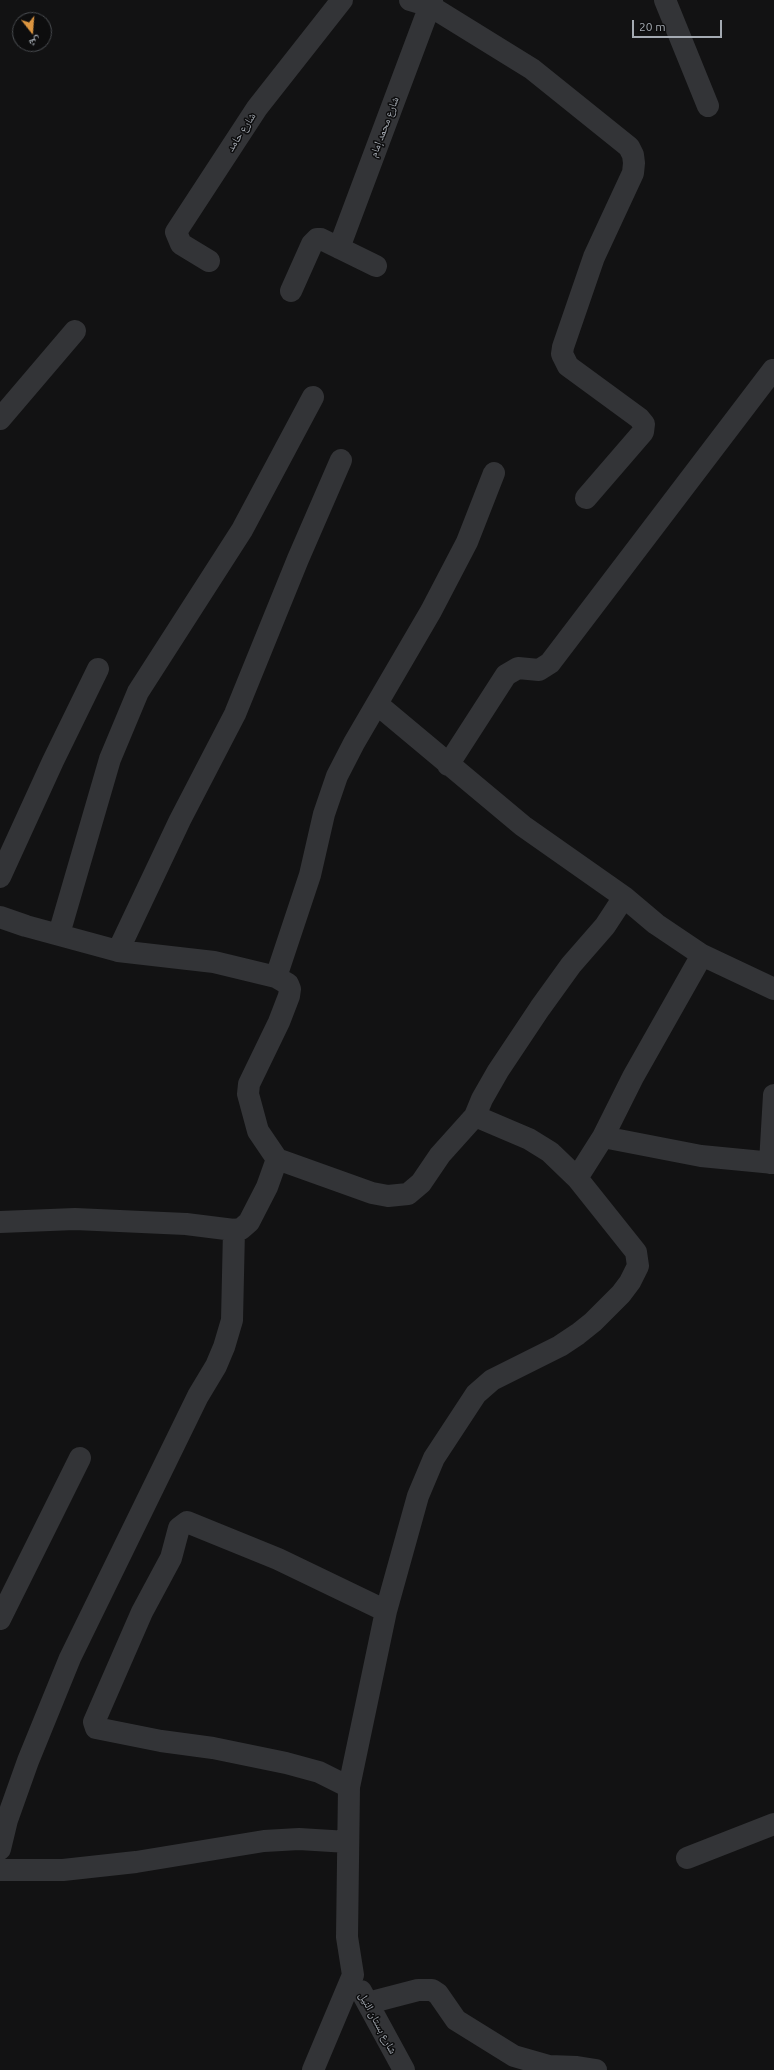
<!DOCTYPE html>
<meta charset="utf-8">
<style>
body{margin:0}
#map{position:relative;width:774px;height:2070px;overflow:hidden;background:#121213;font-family:Ubuntu,"Noto Naskh Arabic",sans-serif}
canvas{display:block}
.north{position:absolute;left:12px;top:12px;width:40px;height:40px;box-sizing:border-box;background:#0d0d0e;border:1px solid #494c50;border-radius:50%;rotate:163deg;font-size:11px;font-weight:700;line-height:16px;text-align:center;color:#a4aab2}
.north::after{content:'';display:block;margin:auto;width:14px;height:18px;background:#dc9540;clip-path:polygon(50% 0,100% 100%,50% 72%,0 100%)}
.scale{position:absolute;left:632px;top:20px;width:90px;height:18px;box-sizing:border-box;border:2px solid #a4aab2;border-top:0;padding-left:5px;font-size:12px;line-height:14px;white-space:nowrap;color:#a4aab2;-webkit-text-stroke:3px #0d0d0e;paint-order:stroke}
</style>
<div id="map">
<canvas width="774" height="2070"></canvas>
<div class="north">ش</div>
<div class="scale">20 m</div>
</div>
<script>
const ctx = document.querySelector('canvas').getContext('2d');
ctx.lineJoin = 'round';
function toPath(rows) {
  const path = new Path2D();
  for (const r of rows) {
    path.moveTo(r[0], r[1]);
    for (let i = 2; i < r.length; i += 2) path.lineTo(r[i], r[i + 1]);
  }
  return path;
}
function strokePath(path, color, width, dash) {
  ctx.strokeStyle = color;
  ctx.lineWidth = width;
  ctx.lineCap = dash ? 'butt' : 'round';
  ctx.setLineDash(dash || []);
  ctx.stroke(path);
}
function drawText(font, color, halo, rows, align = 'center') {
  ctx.font = font + ' Ubuntu,"Noto Naskh Arabic",sans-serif';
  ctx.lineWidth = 3;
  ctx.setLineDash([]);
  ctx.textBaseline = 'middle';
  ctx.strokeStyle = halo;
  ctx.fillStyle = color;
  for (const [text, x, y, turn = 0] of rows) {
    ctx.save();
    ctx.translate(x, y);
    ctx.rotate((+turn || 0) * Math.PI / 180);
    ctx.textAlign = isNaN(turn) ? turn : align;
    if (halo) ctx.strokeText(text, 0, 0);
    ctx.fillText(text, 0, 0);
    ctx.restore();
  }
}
const minor = toPath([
 [410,0,430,6,532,69,629,147,633,155,634,163,633,173,594,257,563,347,562,354,568,366,639,418,644,424,643,432,586,498],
 [665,0,708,106],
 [339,248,432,0],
 [209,261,181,244,176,232,257,108,342,0],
 [291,291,312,244,317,239,321,239,376,266],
 [0,419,75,331],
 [377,704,523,826,624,897,656,924,702,955,774,989],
 [448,765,506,675,518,668,539,670,550,663,773,370],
 [0,877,53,761,98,669],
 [0,917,26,926,118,951],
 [59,934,110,759,138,692,242,530,313,397],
 [276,977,310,875,324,814,337,776,354,743,431,611,467,542,494,473],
 [603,1137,633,1077,702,955],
 [277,1159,258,1131,248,1094,249,1084,279,1022,289,996,290,989,288,984,276,977,214,962,118,951,180,820,235,714,298,559,341,460],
 [770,1163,774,1095],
 [577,1178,603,1137,701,1156,774,1163],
 [0,1222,75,1219,186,1224,234,1230,241,1229,249,1222,267,1187,277,1159,372,1193,388,1196,408,1194,421,1183,440,1155,475,1116],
 [0,1619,80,1458],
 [349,1787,319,1772,286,1763,213,1748,161,1741,96,1728,94,1722,142,1612,171,1558,179,1528,187,1522,278,1559,386,1611],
 [0,1849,7,1820,28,1761,70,1658,198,1396,216,1366,224,1347,232,1320,234,1230],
 [687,1858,774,1824],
 [0,1870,63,1870,136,1862,264,1841,299,1839,348,1842],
 [361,1991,404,2070],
 [368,2003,418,1990,432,1990,438,1994,456,2020,514,2056,549,2066,577,2067,596,2070],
 [313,2070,353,1975,347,1937,349,1787,386,1611,418,1496,434,1458,476,1394,492,1380,560,1346,578,1334,593,1322,621,1294,630,1282,638,1266,636,1252,577,1178,550,1152,529,1139,475,1116,482,1099,498,1071,540,1008,571,965,605,926,624,897]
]);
const streetNames = [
 ["شارع محمد إمام",384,127,-69],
 ["شارع حامد",241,132,-57],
 ["شارع بستان النيل",378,2023,62]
];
strokePath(minor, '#333437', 22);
drawText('11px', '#a4aab2', '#0d0d0e', streetNames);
</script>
